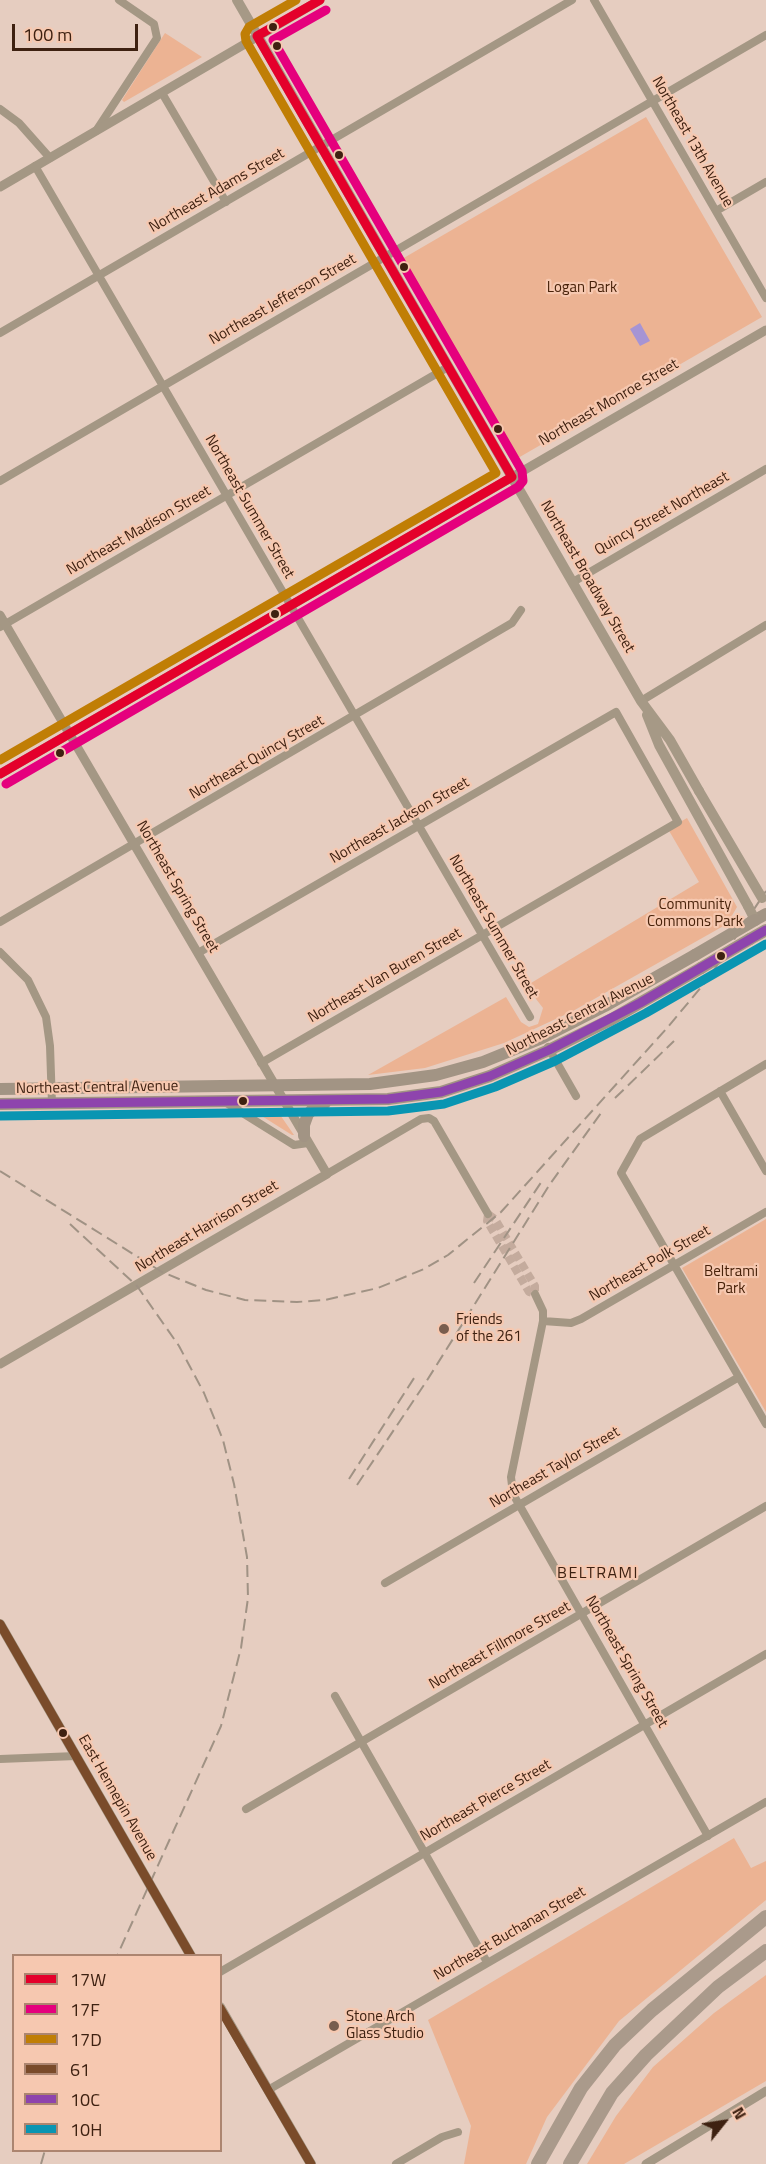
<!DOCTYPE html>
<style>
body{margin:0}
#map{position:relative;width:766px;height:2164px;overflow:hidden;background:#e6cdc0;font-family:"Titillium Web",sans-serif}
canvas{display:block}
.legend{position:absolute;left:12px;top:1954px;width:210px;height:198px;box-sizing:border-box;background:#f6c8b0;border:2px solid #ac8570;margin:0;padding:8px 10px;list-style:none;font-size:18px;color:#3e2111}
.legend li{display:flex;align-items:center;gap:12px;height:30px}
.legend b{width:30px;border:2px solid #ac8570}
.north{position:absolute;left:694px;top:2092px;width:60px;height:60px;-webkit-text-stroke:4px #f6c8b0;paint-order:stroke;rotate:60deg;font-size:16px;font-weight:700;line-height:24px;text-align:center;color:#3e2111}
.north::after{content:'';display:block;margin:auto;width:21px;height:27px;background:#3e2111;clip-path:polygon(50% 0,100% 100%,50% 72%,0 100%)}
.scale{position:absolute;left:12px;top:24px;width:126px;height:27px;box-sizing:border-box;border:3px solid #3e2111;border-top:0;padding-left:8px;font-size:18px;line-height:21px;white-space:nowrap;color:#3e2111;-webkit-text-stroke:4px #f6c8b0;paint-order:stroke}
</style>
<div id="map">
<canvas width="766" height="2164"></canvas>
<ul class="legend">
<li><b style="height:8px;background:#e4002b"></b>17W</li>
<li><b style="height:8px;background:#e5007d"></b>17F</li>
<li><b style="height:8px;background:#c07e05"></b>17D</li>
<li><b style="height:8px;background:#7a4b2a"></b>61</li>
<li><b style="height:8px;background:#8e44ad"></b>10C</li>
<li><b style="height:8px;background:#0995b2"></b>10H</li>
</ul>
<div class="north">N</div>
<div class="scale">100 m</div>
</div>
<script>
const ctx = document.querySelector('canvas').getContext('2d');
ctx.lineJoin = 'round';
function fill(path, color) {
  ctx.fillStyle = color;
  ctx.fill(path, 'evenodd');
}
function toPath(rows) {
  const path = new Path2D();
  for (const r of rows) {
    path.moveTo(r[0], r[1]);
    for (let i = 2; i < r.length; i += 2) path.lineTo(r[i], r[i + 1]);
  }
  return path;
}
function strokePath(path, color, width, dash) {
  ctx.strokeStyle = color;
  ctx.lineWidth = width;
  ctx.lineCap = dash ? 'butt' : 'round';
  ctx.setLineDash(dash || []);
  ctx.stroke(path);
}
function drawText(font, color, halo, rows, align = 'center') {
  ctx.font = font + ' "Titillium Web",sans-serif';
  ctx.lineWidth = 4.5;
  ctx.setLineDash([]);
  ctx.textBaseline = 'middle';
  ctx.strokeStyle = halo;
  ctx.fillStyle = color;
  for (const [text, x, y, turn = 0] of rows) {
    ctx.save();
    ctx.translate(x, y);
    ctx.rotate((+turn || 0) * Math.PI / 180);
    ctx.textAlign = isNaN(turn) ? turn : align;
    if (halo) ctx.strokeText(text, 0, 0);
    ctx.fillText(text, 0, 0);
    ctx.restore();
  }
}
const green = toPath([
 [165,33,202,57,124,102,122,100],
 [646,117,762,317,518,458,402,259],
 [687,818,737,907,727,924,573,1011,504,1043,425,1068,368,1075,506,997,521,1022,529,1027,538,1024,543,1008,526,986,699,882,668,829],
 [249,1108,276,1109,294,1135,292,1135],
 [766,1219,766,1412,682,1268],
 [734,1838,751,1868,766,1861,766,1900,619,2021,547,2117,526,2164,464,2164,471,2126,428,2020],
 [766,1975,766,2081,624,2164,587,2164,616,2116,653,2067,714,2013]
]);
const water = toPath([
 [640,323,650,341,640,346,630,329]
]);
const minorTunnel = toPath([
 [488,1214,487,1221,529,1292,535,1294],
 [488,1214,495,1219,535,1286,535,1294]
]);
const minor = toPath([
 [594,0,766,298],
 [162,93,226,202],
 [0,109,19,123,50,158],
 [96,131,157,38,154,24,119,0],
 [35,166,530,1017],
 [716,211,766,182],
 [0,333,572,0],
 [0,481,766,35],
 [573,582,766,469],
 [0,627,448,367],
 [641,701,766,625],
 [0,922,512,623,521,610],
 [0,952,28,980,46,1017,50,1046,52,1104],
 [198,953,616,712,678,822,261,1063],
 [548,1047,576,1096],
 [766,1064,640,1139,621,1173,766,1424],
 [720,1091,766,1171],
 [225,1102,294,1145,308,1143],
 [327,1174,421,1119,429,1118,434,1121,488,1214],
 [535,1294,543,1311,543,1321,511,1477,513,1494,708,1836],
 [543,1321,571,1323,581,1319,766,1212],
 [385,1583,739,1377],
 [335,1696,487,1962],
 [0,1759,76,1756],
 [246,1809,766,1506],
 [220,1972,766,1654],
 [268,2090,766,1802],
 [396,2164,442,2137,458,2132]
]);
const tertiary = toPath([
 [0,187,320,0],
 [0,615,327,1174,0,1364],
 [0,774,766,330],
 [646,2164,766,2091]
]);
const secondary = toPath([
 [237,0,641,701,670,740,699,791],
 [647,715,659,745,748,906],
 [0,1624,191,1956],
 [220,2007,311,2164]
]);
const primary = toPath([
 [755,920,766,914],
 [750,939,766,930],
 [0,1089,370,1084,436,1075,483,1062,542,1038,605,1006,695,955],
 [0,1104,388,1099,441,1092,490,1076,549,1050,612,1019,701,968],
 [304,1136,304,1125,308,1114,316,1106,325,1103]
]);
const motorway = toPath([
 [538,2164,581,2088,615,2045,652,2010,766,1917],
 [570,2164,612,2093,646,2055,718,1987,766,1951]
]);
const rail = toPath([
 [615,1098,674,1041],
 [0,1171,162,1272,206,1290,245,1300,297,1302,325,1300,378,1288,424,1269,448,1255,501,1212,667,1028,708,979,766,891],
 [70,1224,137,1286,179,1346,204,1393,223,1440,234,1484,247,1557,248,1598,241,1648,221,1726,117,1956],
 [474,1283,542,1181],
 [349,1479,416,1375],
 [357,1485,426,1382,550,1184,601,1113],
 [41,2164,45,2150]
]);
const secondaryBridge = toPath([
 [699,791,762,898],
 [748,906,755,920]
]);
const primaryBridge = toPath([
 [695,955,755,920],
 [701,968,750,939]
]);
const bus1 = toPath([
 [0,774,512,477,257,36,320,0]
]);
const bus2 = toPath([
 [6,784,518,487,523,481,522,471,273,40,326,10]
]);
const bus3 = toPath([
 [0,760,496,473,246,41,245,34,249,27,296,0]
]);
const bus4 = toPath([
 [0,1624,191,1956],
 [220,2008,311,2164]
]);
const bus5 = toPath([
 [0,1104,388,1099,441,1092,490,1076,549,1050,640,1003,766,930]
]);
const bus6 = toPath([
 [0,1116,388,1111,444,1104,495,1087,555,1061,646,1013,766,944]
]);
const markers = [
 [273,27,5,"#3e2111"],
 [277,46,5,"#3e2111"],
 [339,155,5,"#3e2111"],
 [404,267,5,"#3e2111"],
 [498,429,5,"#3e2111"],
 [275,614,5,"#3e2111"],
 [60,753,5,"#3e2111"],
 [721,956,5,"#3e2111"],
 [243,1101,5,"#3e2111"],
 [444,1329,6,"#795d4e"],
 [63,1733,5,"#3e2111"],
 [334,2026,6,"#795d4e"]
];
const streetNames = [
 ["Northeast 13th Avenue",692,142,60],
 ["Northeast Adams Street",217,191,-30],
 ["Northeast Jefferson Street",283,300,-30],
 ["Northeast Monroe Street",609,403,-30],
 ["Northeast Summer Street",249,507,60],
 ["Quincy Street Northeast",662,514,-30],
 ["Northeast Madison Street",139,531,-30],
 ["Northeast Broadway Street",587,577,60],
 ["Northeast Quincy Street",257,758,-30],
 ["Northeast Jackson Street",400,821,-30],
 ["Northeast Spring Street",177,887,60],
 ["Northeast Summer Street",493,927,60],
 ["Northeast Van Buren Street",385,976,-30],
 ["Northeast Central Avenue",580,1015,-27],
 ["Northeast Central Avenue",97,1088,-1],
 ["Northeast Harrison Street",207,1227,-31],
 ["Northeast Polk Street",650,1264,-30],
 ["Northeast Taylor Street",555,1468,-30],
 ["Northeast Fillmore Street",500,1646,-30],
 ["Northeast Spring Street",626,1662,60],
 ["East Hennepin Avenue",117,1798,60],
 ["Northeast Pierce Street",486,1801,-30],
 ["Northeast Buchanan Street",510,1934,-30]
];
const parkNames = [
 ["Logan Park",582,288],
 ["Community",695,905],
 ["Commons Park",695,922],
 ["Beltrami",731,1272],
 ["Park",731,1289]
];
const poiNames = [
 ["Friends",456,1320],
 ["of the 261",456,1337],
 ["Stone Arch",346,2017],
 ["Glass Studio",346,2034]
];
const neighbourhoodNames = [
 ["BELTRAMI",598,1574]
];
fill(green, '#ecb393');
fill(water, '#a694d4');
strokePath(minorTunnel, '#c4ab9d', 8, [8, 4]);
strokePath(minor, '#a49784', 8);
strokePath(tertiary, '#a49784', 9);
strokePath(secondary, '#a69986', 10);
strokePath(primary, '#a29484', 12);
strokePath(motorway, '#aa9a8b', 14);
strokePath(rail, '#a09284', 2, [12, 6]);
strokePath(secondaryBridge, '#a69986', 10);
strokePath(primaryBridge, '#a29484', 12);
strokePath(bus1, '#e4002b', 9);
strokePath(bus2, '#e5007d', 9);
strokePath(bus3, '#c07e05', 9);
strokePath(bus4, '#7a4b2a', 9);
strokePath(bus5, '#8e44ad', 9);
strokePath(bus6, '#0995b2', 9);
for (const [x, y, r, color] of markers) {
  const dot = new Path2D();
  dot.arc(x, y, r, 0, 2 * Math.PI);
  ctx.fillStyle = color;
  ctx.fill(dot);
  strokePath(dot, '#f6c8b0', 2);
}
drawText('15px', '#3e2111', '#f6c8b0', streetNames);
drawText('15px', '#48220a', '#f6c8b0', parkNames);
drawText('15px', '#3e2111', '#f6c8b0', poiNames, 'left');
ctx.letterSpacing = '1.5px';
drawText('16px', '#3e2111', '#f6c8b0', neighbourhoodNames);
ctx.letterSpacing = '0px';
</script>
